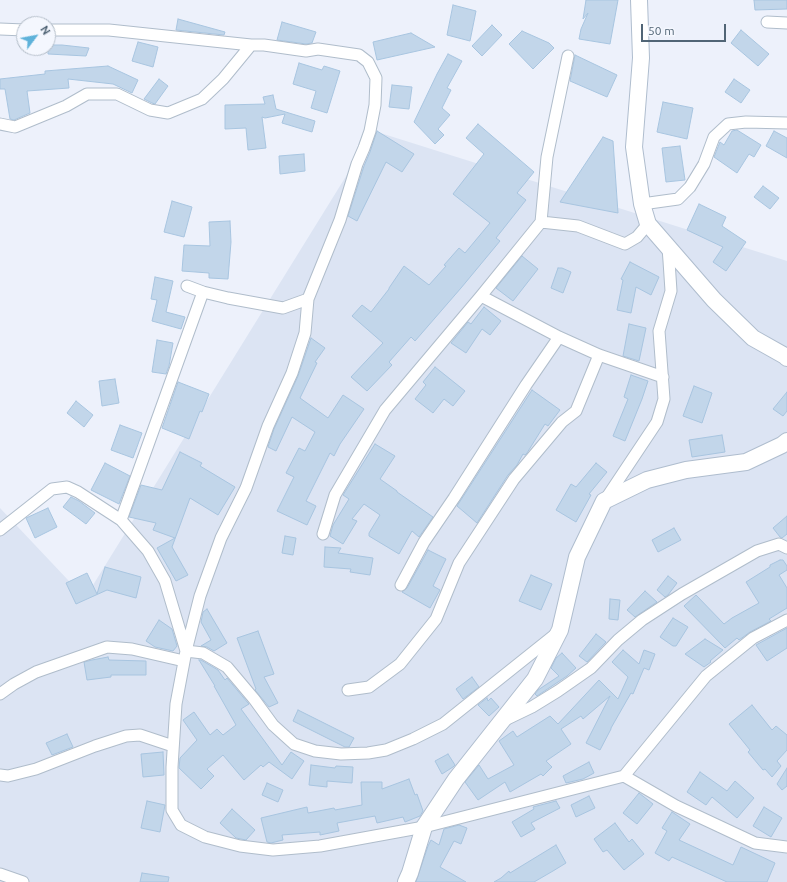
<!DOCTYPE html>
<style>
body{margin:0}
#map{position:relative;width:787px;height:882px;overflow:hidden;background:#edf1fb;font-family:Ubuntu,sans-serif}
canvas{display:block}
.north{position:absolute;left:16px;top:16px;width:40px;height:40px;box-sizing:border-box;background:#f4f7fe;border:1px solid #b3bdc8;border-radius:50%;rotate:58deg;font-size:11px;font-weight:700;line-height:16px;text-align:center;color:#516576}
.north::after{content:'';display:block;margin:auto;width:14px;height:18px;background:#5eb2da;clip-path:polygon(50% 0,100% 100%,50% 72%,0 100%)}
.scale{position:absolute;left:641px;top:24px;width:85px;height:18px;box-sizing:border-box;border:2px solid #516576;border-top:0;padding-left:5px;font-size:12px;line-height:14px;white-space:nowrap;color:#516576;-webkit-text-stroke:3px #f4f7fe;paint-order:stroke}
</style>
<div id="map">
<canvas width="787" height="882"></canvas>
<div class="north">N</div>
<div class="scale">50 m</div>
</div>
<script>
const ctx = document.querySelector('canvas').getContext('2d');
ctx.lineJoin = 'round';
function fill(path, color) {
  ctx.fillStyle = color;
  ctx.fill(path, 'evenodd');
}
function toPath(rows) {
  const path = new Path2D();
  for (const r of rows) {
    path.moveTo(r[0], r[1]);
    for (let i = 2; i < r.length; i += 2) path.lineTo(r[i], r[i + 1]);
  }
  return path;
}
function strokePath(path, color, width, dash) {
  ctx.strokeStyle = color;
  ctx.lineWidth = width;
  ctx.lineCap = dash ? 'butt' : 'round';
  ctx.setLineDash(dash || []);
  ctx.stroke(path);
}
const residential = toPath([
 [374,131,787,261,787,882,0,882,0,508,85,598]
]);
const building = toPath([
 [586,0,618,0,610,44,579,39,581,29,588,13,583,19,586,0],
 [754,0,787,0,787,9,755,10,754,0],
 [453,5,476,11,470,41,447,35,453,5],
 [178,19,225,32,224,35,176,30,178,19],
 [282,22,316,32,312,43,306,44,277,40,282,22],
 [492,25,502,35,482,56,472,46,492,25],
 [741,30,769,54,758,66,731,43,741,30],
 [522,31,549,43,554,48,533,69,509,44,522,31],
 [411,33,435,47,377,60,373,42,411,33],
 [138,42,158,47,153,67,132,61,138,42],
 [48,45,62,45,89,48,86,56,48,54,48,45],
 [448,54,462,61,447,88,451,90,442,108,450,115,438,129,444,135,435,144,414,122,437,74,448,54],
 [575,55,617,75,607,97,570,81,575,55],
 [299,63,322,70,324,66,340,71,327,113,311,108,316,91,293,84,299,63],
 [108,66,138,80,132,93,113,84,68,79,69,88,27,91,30,113,14,120,10,119,5,89,0,89,0,79,45,74,45,71,108,66],
 [159,79,168,86,155,104,152,103,144,99,159,79],
 [734,79,750,90,741,103,725,92,734,79],
 [392,85,412,87,409,109,389,107,392,85],
 [273,95,276,109,315,121,312,132,282,123,285,114,265,118,262,117,266,148,248,150,246,128,225,129,225,105,265,104,263,97,273,95],
 [663,102,693,108,687,139,657,132,663,102],
 [478,124,534,172,517,193,526,200,496,238,500,241,461,288,415,341,411,337,389,362,392,365,367,391,351,377,383,343,352,316,362,305,371,312,389,289,389,288,404,266,429,285,446,266,444,265,459,248,465,253,490,223,453,194,484,154,466,138,478,124],
 [737,130,761,145,754,157,749,154,737,173,714,157,720,142,724,145,732,131,737,130],
 [377,131,414,154,402,172,386,162,357,221,348,216,364,166,370,152,377,131],
 [774,131,787,138,787,158,766,146,774,131],
 [603,137,613,141,618,213,560,202,603,137],
 [680,146,685,180,666,182,662,148,680,146],
 [304,154,305,171,280,174,279,156,304,154],
 [763,186,779,198,770,209,754,197,763,186],
 [172,201,192,207,184,237,164,232,172,201],
 [699,204,726,217,722,226,746,242,726,271,713,262,723,247,687,230,699,204],
 [230,221,231,242,228,279,209,278,209,273,182,271,184,245,210,246,209,222,230,221],
 [522,256,538,269,513,301,496,288,522,256],
 [630,262,659,277,651,295,636,287,631,313,617,310,623,280,621,279,630,262],
 [558,268,562,268,571,272,563,293,551,288,558,268],
 [155,277,173,281,166,312,185,317,181,329,152,321,157,300,151,299,155,277],
 [484,307,501,321,490,335,482,329,466,353,451,343,468,322,471,324,484,307],
 [629,324,646,328,639,361,623,356,629,324],
 [311,338,325,348,315,362,317,363,300,398,328,418,343,395,364,409,340,444,334,456,330,453,306,501,316,506,307,525,277,511,294,477,286,473,299,448,305,451,315,432,292,417,276,451,268,447,274,429,298,376,311,338],
 [157,340,173,343,169,366,166,374,152,372,157,340],
 [435,367,465,391,453,406,444,399,433,413,415,399,426,385,423,382,435,367],
 [631,375,648,381,642,399,625,441,613,436,628,399,624,397,631,375],
 [115,379,119,403,102,406,99,381,115,379],
 [178,382,209,394,202,412,200,411,189,439,162,428,178,382],
 [694,386,712,393,702,423,683,416,694,386],
 [532,390,560,410,548,426,545,424,527,453,525,455,523,454,517,465,508,475,477,523,457,506,532,390],
 [787,392,787,411,783,416,773,409,787,392],
 [76,401,93,415,84,427,67,413,76,401],
 [120,425,142,433,133,458,111,450,120,425],
 [722,435,725,452,692,457,689,440,722,435],
 [375,444,395,456,380,479,397,491,397,492,433,517,419,537,412,531,399,554,369,536,369,533,380,515,364,504,352,519,357,521,343,544,330,536,333,525,349,499,343,495,375,444],
 [180,452,202,463,200,466,235,487,218,515,190,498,172,547,188,575,176,581,157,548,175,538,153,530,156,523,129,517,141,485,162,490,180,452],
 [105,463,130,476,119,504,91,490,105,463],
 [596,463,607,472,589,494,591,495,576,522,556,510,571,484,576,487,596,463],
 [71,497,79,501,95,513,86,524,63,507,71,497],
 [48,508,57,527,35,538,26,518,48,508],
 [787,516,787,534,782,538,780,537,773,528,787,516],
 [674,528,681,540,658,552,652,540,674,528],
 [285,536,296,538,293,555,282,553,285,536],
 [325,547,341,548,338,553,373,558,370,575,350,572,351,569,324,567,325,547],
 [428,550,446,559,433,586,440,590,430,608,402,592,407,588,428,550],
 [780,560,783,560,787,566,787,570,779,575,787,588,787,608,769,619,771,621,750,632,739,640,737,638,725,648,684,606,696,595,724,624,732,618,759,603,746,582,770,567,770,565,780,560],
 [105,567,141,577,136,598,107,590,76,604,66,583,87,573,97,594,105,567],
 [531,575,552,584,541,610,519,601,531,575],
 [668,576,677,583,668,595,665,597,657,590,668,576],
 [645,591,657,602,635,617,627,610,645,591],
 [610,599,620,600,618,620,609,619,610,599],
 [207,609,227,643,214,651,207,647,201,646,211,640,201,622,203,612,207,609],
 [673,618,688,627,676,646,673,646,660,637,673,618],
 [159,620,172,629,177,646,173,651,155,647,146,641,159,620],
 [787,628,787,648,767,661,756,645,787,628],
 [258,631,274,674,264,677,278,703,269,707,255,690,256,689,237,638,258,631],
 [596,634,606,642,587,662,579,656,596,634],
 [705,639,723,650,710,661,711,662,704,667,685,654,705,639],
 [623,650,639,664,644,650,655,654,649,670,644,668,633,694,631,693,611,728,611,729,600,750,586,743,610,696,583,719,581,716,561,729,571,744,546,761,552,767,543,776,541,774,510,792,505,782,478,800,465,782,479,765,488,779,514,765,499,741,513,731,517,737,550,716,558,724,599,680,618,699,628,677,612,662,623,650],
 [562,653,576,668,567,676,537,696,535,694,538,690,559,676,551,668,556,658,562,653],
 [108,657,109,660,146,661,146,675,111,675,111,677,87,680,84,662,92,660,108,657],
 [199,660,201,660,218,670,225,680,227,678,248,703,249,704,241,709,282,765,291,752,304,761,292,779,269,762,263,767,261,765,244,780,223,755,207,769,214,776,201,789,179,768,180,758,197,740,183,720,194,712,210,735,217,729,223,735,236,725,214,686,215,686,199,660],
 [472,677,479,687,463,699,456,689,472,677],
 [487,698,488,701,491,698,499,707,489,716,478,705,487,698],
 [752,705,772,730,776,726,787,735,787,750,777,761,781,766,772,777,765,769,763,770,748,752,750,750,729,724,752,705],
 [298,710,354,738,349,747,345,747,293,721,298,710],
 [67,734,73,747,52,755,46,743,67,734],
 [163,752,164,775,143,777,141,754,163,752],
 [448,754,455,765,453,767,442,774,435,761,448,754],
 [589,762,594,773,583,779,566,783,563,776,589,762],
 [311,765,335,768,336,766,353,767,352,783,327,781,327,787,309,785,311,765],
 [787,768,787,786,782,790,777,784,787,768],
 [700,772,727,791,735,781,754,798,737,818,712,797,706,805,687,792,700,772],
 [409,779,415,795,417,794,423,811,420,816,405,822,403,817,377,823,375,816,337,823,339,831,320,835,320,832,282,835,283,840,271,843,267,842,261,818,307,807,308,813,334,808,335,810,362,805,361,782,382,782,382,789,409,779],
 [267,783,283,790,278,802,262,795,267,783],
 [639,793,653,804,637,824,623,813,639,793],
 [589,796,595,808,576,817,571,805,589,796],
 [147,801,165,805,160,832,141,828,147,801],
 [556,801,560,808,531,823,535,829,521,837,512,822,534,809,533,807,556,801],
 [764,807,782,818,771,837,753,826,764,807],
 [232,809,255,830,246,840,236,838,220,823,232,809],
 [672,812,690,824,679,840,733,865,741,847,775,863,767,882,727,882,672,857,669,861,655,853,667,831,662,828,672,812],
 [615,823,629,842,632,839,644,854,624,870,607,850,603,852,594,839,615,823],
 [459,825,467,828,461,844,454,841,440,867,466,882,416,882,428,846,431,840,439,845,444,829,459,825],
 [556,845,566,863,553,871,534,882,494,882,501,878,509,871,510,873,556,845],
 [142,873,169,877,168,882,140,882,142,873]
]);
const minor = toPath([
 [767,22,787,23],
 [0,29,24,30],
 [48,30,109,30,251,45,264,45,306,51,318,49,359,55,368,62,376,78,375,105,370,131,364,148,357,164,340,220,308,299,305,333,292,373,268,426,246,488,221,538,200,596,186,651,176,704,172,767,172,810,181,825,205,837,240,846,273,850,320,846,424,827,624,776,676,806,755,843,787,847],
 [0,124,15,127,66,106,87,94,117,94,150,110,168,113,202,99,223,79,251,45],
 [642,204,678,199,690,187,704,164,714,137,728,124,746,122,787,123],
 [541,222,578,226,625,244,637,237,648,224],
 [187,286,203,292,228,298,283,308,308,299],
 [481,296,559,337,599,355,663,377],
 [605,500,657,422,664,399,659,331,671,291,669,261,668,248],
 [121,520,203,292],
 [0,530,52,489,67,487,78,492,121,520,148,551,165,581,186,651,203,653,227,667,254,699,273,725,294,744,315,751,341,754,368,753,386,750,413,739,443,724,557,633],
 [323,534,335,495,385,410,481,296,541,222,547,157,568,56],
 [401,585,424,542,454,498,526,385,559,337],
 [348,690,369,687,400,664,436,619,459,563,514,479,562,422,576,411,599,355],
 [0,694,14,684,36,672,107,647,132,649,184,661],
 [505,720,532,707,558,691,591,668,618,640,642,620,682,594,757,551,779,544,787,548],
 [0,775,8,776,36,769,95,746,126,736,140,735,173,746],
 [624,776,706,676,753,638,787,620],
 [0,874,23,882]
]);
const secondary = toPath([
 [639,0,641,58,634,147,642,204,648,224,714,300,753,338,785,356,787,358],
 [406,882,410,873,424,827,456,779,535,679,560,630,577,557,604,501,647,480,686,470,746,462,782,445,787,441]
]);
fill(residential, '#dce4f3');
fill(building, '#c2d6ea');
strokePath(building, '#a8c5e0', 1);
strokePath(minor, '#b0bdcb', 13);
strokePath(secondary, '#afbdce', 18);
strokePath(minor, '#fff', 11);
strokePath(secondary, '#fff', 16);
</script>
